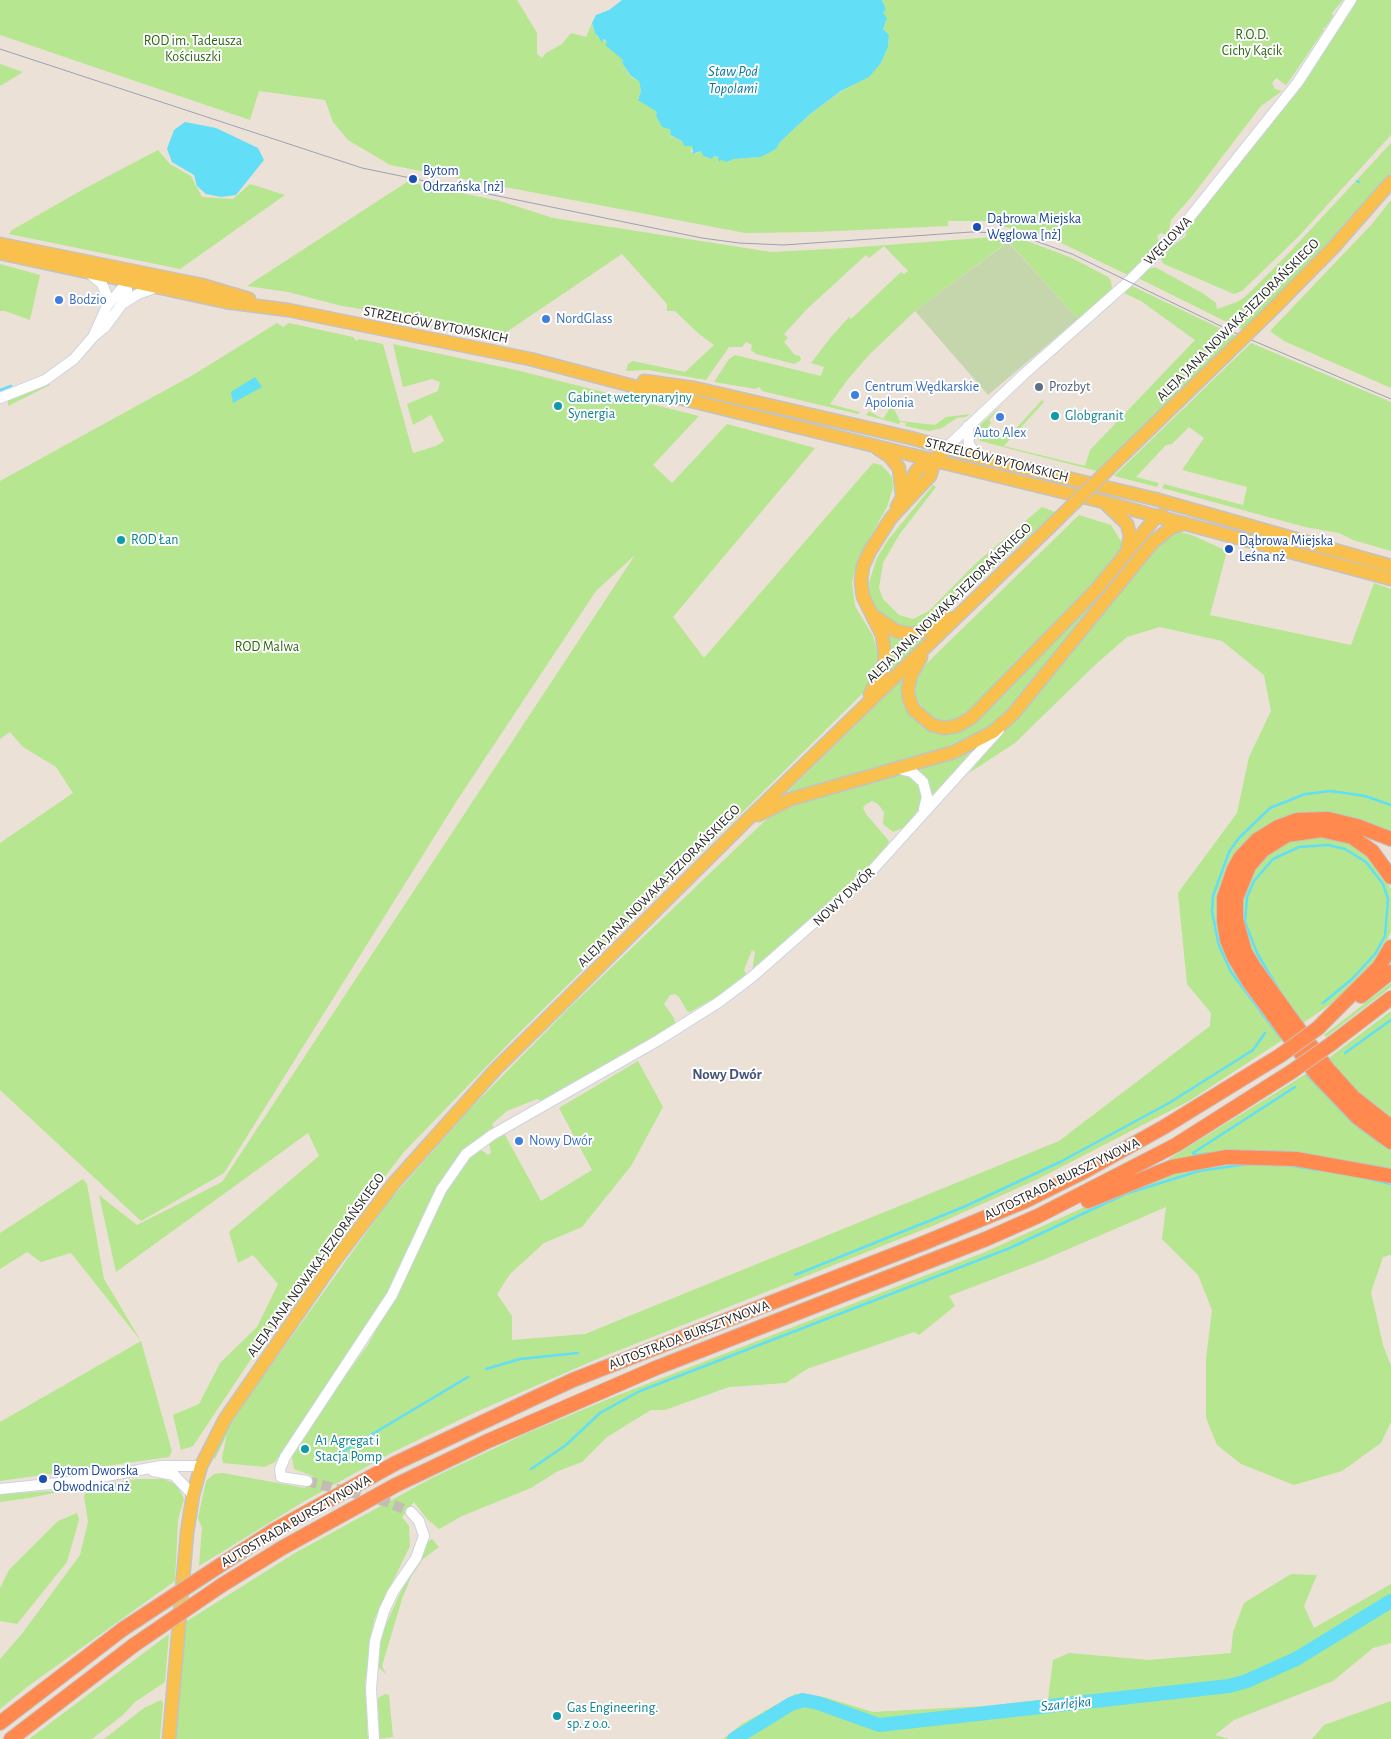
<!DOCTYPE html>
<meta charset="utf-8">
<style>
body{margin:0}
canvas{display:block;background:#ebe1d7}
</style>
<canvas width="1391" height="1739"></canvas>
<script>
const ctx = document.querySelector('canvas').getContext('2d');
ctx.lineJoin = 'round';
function fill(path, color) {
  ctx.fillStyle = color;
  ctx.fill(path, 'evenodd');
}
function toPath(rows) {
  const path = new Path2D();
  for (const r of rows) {
    path.moveTo(r[0], r[1]);
    for (let i = 2; i < r.length; i += 2) path.lineTo(r[i], r[i + 1]);
  }
  return path;
}
function strokePath(path, color, width, dash) {
  ctx.strokeStyle = color;
  ctx.lineWidth = width;
  ctx.lineCap = dash ? 'butt' : 'round';
  ctx.setLineDash(dash || []);
  ctx.stroke(path);
}
function drawText(font, color, halo, rows, align = 'center') {
  ctx.font = font + ' "Alegreya Sans",sans-serif';
  ctx.lineWidth = 4;
  ctx.setLineDash([]);
  ctx.textBaseline = 'middle';
  ctx.strokeStyle = halo;
  ctx.fillStyle = color;
  for (const [text, x, y, turn = 0] of rows) {
    ctx.save();
    ctx.translate(x, y);
    ctx.rotate((+turn || 0) * Math.PI / 180);
    ctx.textAlign = isNaN(turn) ? turn : align;
    if (halo) ctx.strokeText(text, 0, 0);
    ctx.fillText(text, 0, 0);
    ctx.restore();
  }
}
const green = toPath([
 [0,0,517,0,537,33,537,54,542,58,546,53,562,44,571,33,586,37,592,23,593,29,598,38,608,42,623,60,622,63,631,77,639,81,641,91,638,99,658,112,656,116,662,127,671,130,670,136,682,141,684,146,692,146,691,152,696,154,701,151,703,156,712,159,714,156,728,162,732,159,761,157,776,149,780,142,810,114,839,93,869,76,881,63,888,47,889,38,883,28,886,21,883,13,886,10,882,0,1343,0,1332,13,1333,16,1325,28,1322,28,1324,30,1287,84,1286,85,1276,78,1272,83,1275,89,1282,91,1261,106,1193,195,1171,220,1168,235,1161,233,1157,236,1159,241,1130,276,1051,238,1028,231,999,226,1000,221,948,221,948,226,814,232,745,233,390,165,348,140,333,122,325,100,259,91,250,120,0,35],
 [1355,0,1391,0,1391,135,1299,236,1242,291,1234,294,1164,264,1161,260,1163,253,1186,236,1186,229],
 [0,64,23,72,0,86],
 [1391,143,1391,174,1307,267,1243,330,1138,278,1146,270,1155,267,1204,294,1216,303,1217,309,1237,302,1245,297,1287,255],
 [158,150,170,164,191,176,202,197,233,199,250,184,285,195,180,269,9,234,12,230,82,190],
 [407,182,500,201,553,218,771,252,847,248,994,237,1002,238,1006,243,915,311,869,355,848,379,830,404,860,412,858,414,762,391,759,387,756,389,714,382,729,359,735,355,821,376,824,367,811,363,831,337,849,317,851,319,901,272,904,274,908,271,884,246,869,258,866,255,807,309,784,334,788,338,784,342,795,355,800,356,801,360,798,362,794,364,756,354,751,350,752,345,746,342,742,347,729,347,706,380,648,370,626,371,628,364,633,361,685,372,714,345,699,334,675,311,667,311,667,304,622,254,505,333,491,329,489,333,468,329,427,320,342,306,288,292,247,286],
 [1391,200,1391,388,1284,341,1270,331,1372,224],
 [1005,238,1027,241,1072,258,1108,277,1111,281,1112,289,1078,319],
 [0,264,40,275,30,320,5,311,0,311],
 [1130,285,1236,336,1097,471,980,441,976,429,1003,404,989,420,991,423,988,426,1002,438,1008,434,1010,435,1042,400,1044,402,1004,446,1085,466,1090,450,1195,340,1141,301,1124,293],
 [277,323,283,327,289,323,353,337,356,341,359,339,383,344,413,453,436,446,444,441,431,415,413,425,407,404,438,391,440,382,432,379,403,387,393,344,516,370,699,416,653,465,672,483,727,424,815,448,673,617,704,658,873,463,881,465,887,471,892,477,893,488,887,507,858,559,852,582,855,606,873,636,878,655,871,685,513,1039,403,1153,291,1299,193,1446,181,1450,173,1415,199,1404,220,1363,257,1327,278,1284,253,1255,238,1263,229,1232,319,1156,308,1133,116,1272,99,1195,137,1225,222,1182,635,555,596,591,458,799,224,1173,141,1221,0,1090,0,843,73,793,56,767,23,747,10,732,0,739,0,481,193,375],
 [1251,343,1391,402,1391,551,1353,540,1339,533,1305,527,1162,488,1164,484,1243,505,1247,487,1182,470,1204,438,1189,427,1172,444,1166,445,1136,477,1159,483,1157,487,1114,476],
 [49,383,50,385,8,406,8,400],
 [892,405,900,421,935,425,946,417,970,414,966,417,957,418,942,428,929,431,905,426,906,423,900,422,899,424,866,415,869,411,883,419],
 [933,485,936,487,899,535,883,563,879,588,883,599,899,615,913,619,929,611,976,563,1042,507,1055,512,933,624,914,631,899,628,885,620,875,609,870,596,869,582,877,558,888,540],
 [1079,515,1111,525,1124,546,1119,557,973,710,960,719,945,721,932,718,923,710,916,697,916,683,923,667],
 [1180,532,1192,535,1227,551,1210,615,1351,645,1374,583,1391,589,1391,834,1286,819,1219,916,1284,1039,1189,1101,1036,1180,935,1225,597,1359,476,1412,391,1453,303,1502,199,1566,202,1528,198,1518,206,1481,214,1474,223,1473,305,1488,313,1476,294,1469,291,1452,369,1343,411,1266,453,1178,474,1152,480,1149,488,1155,491,1153,489,1142,504,1133,541,1201,592,1170,559,1108,638,1061,663,1107,631,1166,582,1227,544,1243,510,1274,497,1294,512,1316,512,1340,585,1334,1059,1141,1210,1026,1211,1013,1187,984,1178,893,1237,813,1249,757,1271,711,1264,675,1222,641,1160,627,1127,637,1095,665,1015,743,969,773,1156,547,1175,533],
 [1093,597,1098,602,996,724,957,746,786,796,785,794,904,678,904,695,949,731],
 [884,629,933,635,885,682],
 [981,747,935,795,931,793,928,783,914,770,968,753],
 [898,773,909,774,922,787,921,806,905,827,893,832,883,824,884,812,878,804,872,801,865,805,863,808,866,814,889,841,886,848,864,874,752,972,755,952,752,950,744,970,747,976,732,988,690,1012,687,1011,679,997,675,994,670,995,664,1004,674,1018,675,1023,671,1027,542,1102,537,1099,507,1111,492,1124,495,1129,458,1157,448,1171,390,1293,275,1462,265,1467,223,1463,222,1458,227,1434,215,1459,213,1456,224,1434,257,1385,389,1201,470,1109,570,1007,770,816,804,802],
 [1321,836,1345,841,1370,856,1391,889,1391,932,1378,960,1341,997,1300,1025,1248,947,1241,927,1242,896,1256,865,1269,853,1294,839],
 [1391,983,1391,987,1326,1037,1324,1035],
 [1391,1011,1391,1123,1382,1117,1326,1060],
 [1309,1072,1391,1146,1391,1173,1334,1162,1172,1163,1169,1159],
 [1276,1162,1391,1181,1391,1255,1383,1257,1371,1292,1383,1345,1391,1366,1391,1422,1381,1443,1342,1471,1294,1485,1241,1464,1217,1445,1206,1418,1206,1359,1212,1310,1198,1275,1162,1239,1166,1207,1043,1260,949,1296,955,1306,919,1335,914,1332,807,1369,786,1383,729,1387,665,1410,651,1410,607,1437,582,1462,558,1471,531,1488,462,1516,439,1529,427,1519,414,1502,402,1517,409,1526,410,1546,374,1620,365,1683,368,1739,176,1739,184,1623,295,1553,432,1478,525,1434,611,1398,983,1253,1140,1182,1207,1164],
 [83,1179,87,1184,104,1279,141,1341,172,1451,169,1457,0,1481,0,1422,141,1341,71,1253,41,1262,27,1252,0,1269,0,1233],
 [136,1479,164,1479,177,1485,184,1499,178,1520,175,1581,27,1687,0,1709,0,1659,21,1635,80,1555,88,1522,84,1496,88,1488],
 [69,1490,29,1498,0,1502,0,1494],
 [77,1513,79,1520,67,1562,17,1624,0,1621,0,1588,9,1570,58,1521],
 [432,1539,439,1547,423,1559,411,1577,402,1599,382,1666,386,1674,377,1666,377,1653,381,1635,403,1587,424,1554,427,1542],
 [1291,1574,1317,1575,1304,1606,1314,1628,1391,1584,1391,1643,1373,1648,1333,1681,1234,1720,1215,1735,1229,1739,723,1739,742,1724,795,1694,824,1697,873,1712,985,1706,1048,1699,1053,1660,1069,1653,1149,1660,1231,1653,1233,1632,1244,1603],
 [169,1634,165,1682,135,1702,123,1715,92,1739,29,1739],
 [385,1694,389,1695,393,1737,379,1739,378,1698],
 [161,1700,163,1703,160,1739,104,1739,144,1708],
 [1391,1701,1391,1739,1312,1739,1324,1725]
]);
const cemetery = toPath([
 [1008,242,1078,319,988,395,915,311]
]);
const water = toPath([
 [622,0,882,0,886,10,883,13,887,18,883,29,889,35,888,47,881,63,869,77,841,91,810,114,780,142,776,149,761,157,733,159,727,162,721,160,719,162,718,157,714,156,712,159,703,156,701,151,693,154,692,146,684,146,682,141,670,135,671,130,662,127,656,116,657,112,638,100,641,91,639,81,631,76,622,63,623,60,605,45,607,42,604,39,602,42,595,33,592,23,596,15,609,10],
 [185,122,216,128,258,148,264,160,236,195,221,197,206,194,197,186,194,175,172,162,167,149,174,130],
 [255,377,262,387,233,403,231,392]
]);
const stream = toPath([
 [1357,181,1359,182],
 [0,390,11,386],
 [1280,992,1257,953,1245,922,1247,897,1254,881,1273,859,1299,847,1328,845,1345,849,1366,862,1383,884,1388,899,1385,936,1375,954,1352,979,1323,1003],
 [1280,1037,1231,972,1219,946,1212,912,1213,896,1229,852,1238,839,1270,808,1305,794,1331,791,1365,796,1391,805],
 [1345,1053,1391,1020],
 [1307,1075,1352,1122,1379,1142],
 [1246,1151,1281,1152],
 [1211,1153,1195,1155,1193,1153,1295,1087],
 [1288,1165,1317,1170],
 [1360,1177,1391,1184],
 [795,1275,966,1206,1060,1162,1169,1103,1253,1050,1265,1033],
 [486,1369,520,1359,578,1353],
 [321,1459,339,1454,468,1377],
 [531,1469,566,1445,600,1413,640,1391,1010,1248,1125,1194,1199,1171,1248,1164]
]);
const river = toPath([
 [734,1739,791,1704,803,1700,818,1703,879,1725,1229,1686,1247,1681,1296,1659,1391,1601]
]);
const minorTunnel = toPath([
 [307,1481,387,1502,411,1512]
]);
const minor = toPath([
 [90,274,102,284,107,296,107,306],
 [122,304,138,294,157,287],
 [93,337,107,306,129,280],
 [0,398,45,380,74,359,93,337,105,327,122,304,127,290,125,275],
 [968,426,969,445,979,457],
 [946,448,1023,375,1128,282,1178,232,1298,82,1351,0],
 [899,769,912,772,923,782,927,797,924,809],
 [153,1471,174,1475,193,1495],
 [307,1481,281,1477,280,1469,285,1457,392,1295,441,1190,466,1154,492,1135,657,1041,719,1002,752,977,867,876,999,730],
 [0,1489,79,1481,161,1466,201,1466],
 [374,1739,371,1689,375,1641,384,1611,393,1592,416,1558,424,1536,419,1521,411,1512]
]);
const major = toPath([
 [0,244,202,285,249,299],
 [0,253,226,302,288,310,530,359,667,395,1104,502,1391,579],
 [1270,312,1333,248,1391,182],
 [644,381,694,388,911,438,979,457,1155,499,1391,566],
 [877,448,889,456,899,468,902,494],
 [1123,455,1227,354],
 [1106,504,1127,524,1130,536,1127,552],
 [897,507,916,471,921,466,935,460],
 [874,616,896,631,911,634,924,631,948,618],
 [921,657,911,675,908,689,909,699,914,710,932,725,944,728,957,726,971,718,1095,591,1156,517,1162,515],
 [870,694,883,670,885,655,882,635,863,597,861,581,863,566,870,551,891,518,930,476,935,460,941,454],
 [758,815,791,799,954,752,993,732,1013,714,1153,542,1172,527,1183,524],
 [169,1739,187,1533,193,1495,201,1466,225,1419,333,1263,394,1183,496,1069,746,821,1059,518]
]);
const highway = toPath([
 [1391,839,1357,826,1328,819,1297,820,1278,827,1257,840,1240,858,1234,869,1224,898,1224,921,1227,940,1234,957,1249,982,1316,1074,1357,1117,1391,1142],
 [1391,877,1372,851,1352,837,1321,830,1287,835,1263,850,1249,866,1236,898,1236,919,1245,952,1254,967,1327,1068,1353,1097,1391,1127],
 [1361,996,1391,972],
 [1318,1028,1379,967,1391,947],
 [1331,1044,1391,998],
 [1088,1201,1172,1167,1227,1157,1296,1159,1391,1176],
 [219,1566,273,1531,396,1463,530,1400,573,1380,924,1243,1025,1201,1085,1171,1164,1127,1281,1055],
 [222,1585,282,1548,396,1485,488,1441,656,1368,986,1239,1038,1216,1176,1145,1291,1072],
 [0,1723,123,1629],
 [11,1739,134,1645]
]);
const tram = toPath([
 [0,49,362,168,702,238,739,243,784,245,971,232,1004,233,1030,239,1072,254,1235,333,1391,399]
]);
const majorBridge = toPath([
 [1227,354,1270,312],
 [1059,518,1123,455]
]);
const highwayBridge = toPath([
 [1281,1055,1318,1028],
 [1291,1072,1331,1044],
 [123,1629,219,1566],
 [134,1645,222,1585]
]);
const markers = [
 [413,179,5,"#1a4fb4"],
 [977,227,5,"#1a4fb4"],
 [59,300,5,"#3f7fe0"],
 [546,319,5,"#3f7fe0"],
 [1039,387,5,"#5c6f8a"],
 [855,395,5,"#3f7fe0"],
 [558,406,5,"#0f9aa8"],
 [1055,416,5,"#0f9aa8"],
 [1000,417,5,"#3f7fe0"],
 [121,540,5,"#0f9aa8"],
 [1229,549,5,"#1a4fb4"],
 [519,1141,5,"#3f7fe0"],
 [305,1449,5,"#0f9aa8"],
 [43,1479,5,"#1a4fb4"],
 [557,1716,5,"#0f9aa8"]
];
const parkNames = [
 ["R.O.D.",1252,35],
 ["Cichy Kącik",1252,51],
 ["ROD im. Tadeusza",193,41],
 ["Kościuszki",193,57],
 ["ROD Malwa",267,647]
];
const transitNames = [
 ["Bytom",423,171],
 ["Odrzańska [nż]",423,187],
 ["Dąbrowa Miejska",987,219],
 ["Węglowa [nż]",987,235],
 ["Dąbrowa Miejska",1239,541],
 ["Leśna nż",1239,557],
 ["Bytom Dworska",53,1471],
 ["Obwodnica nż",53,1487]
];
const streetNames = [
 ["WĘGLOWA",1168,241,-46],
 ["ALEJA JANA NOWAKA-JEZIORAŃSKIEGO",1238,320,-45],
 ["STRZELCÓW BYTOMSKICH",436,325,11],
 ["STRZELCÓW BYTOMSKICH",997,460,14],
 ["ALEJA JANA NOWAKA-JEZIORAŃSKIEGO",949,603,-44],
 ["ALEJA JANA NOWAKA-JEZIORAŃSKIEGO",659,886,-45],
 ["NOWY DWÓR",844,897,-43],
 ["AUTOSTRADA BURSZTYNOWA",1062,1179,-26],
 ["ALEJA JANA NOWAKA-JEZIORAŃSKIEGO",316,1265,-54],
 ["AUTOSTRADA BURSZTYNOWA",689,1335,-21],
 ["AUTOSTRADA BURSZTYNOWA",296,1521,-30]
];
const shopNames = [
 ["Bodzio",69,300],
 ["NordGlass",556,319],
 ["Centrum Wędkarskie",865,387],
 ["Apolonia",865,403],
 ["Auto Alex",1000,433,"center"],
 ["Nowy Dwór",529,1141]
];
const serviceNames = [
 ["Prozbyt",1049,387]
];
const cultureNames = [
 ["Gabinet weterynaryjny",568,398],
 ["Synergia",568,414],
 ["Globgranit",1065,416],
 ["ROD Łan",131,540],
 ["A1 Agregat i",315,1441],
 ["Stacja Pomp",315,1457],
 ["Gas Engineering.",567,1708],
 ["sp. z o.o.",567,1724]
];
const waterNames = [
 ["Staw Pod",733,71],
 ["Topolami",733,88],
 ["Szarlejka",1066,1704,-6]
];
const neighbourhoodNames = [
 ["Nowy Dwór",727,1074]
];
fill(green, '#b6e68f');
fill(cemetery, '#c5d6ad');
fill(water, '#62def6');
strokePath(stream, '#62def6', 2.5);
strokePath(river, '#62def6', 14);
strokePath(minorTunnel, '#c4bcb4', 10, [10, 5]);
strokePath(minor, '#cdd3e2', 12);
strokePath(major, '#c3c3c3', 15);
strokePath(highway, '#c3c3c3', 16);
strokePath(minor, '#fff', 10);
strokePath(major, '#f9c04e', 12);
strokePath(highway, '#ff894e', 14);
strokePath(tram, '#9aa0b3', 1);
strokePath(majorBridge, '#c3c3c3', 15, []);
strokePath(highwayBridge, '#c3c3c3', 16, []);
strokePath(majorBridge, '#f9c04e', 12);
strokePath(highwayBridge, '#ff894e', 14);
for (const [x, y, r, color] of markers) {
  const dot = new Path2D();
  dot.arc(x, y, r, 0, 2 * Math.PI);
  ctx.fillStyle = color;
  ctx.fill(dot);
  strokePath(dot, '#fff', 2);
}
drawText('14px', '#2e6714', '#fff', parkNames);
drawText('14px', '#164399', '#fff', transitNames, 'left');
drawText('14px', '#272727', '#fff', streetNames);
drawText('14px', '#366cbe', '#fff', shopNames, 'left');
drawText('14px', '#4e5e75', '#fff', serviceNames, 'left');
drawText('14px', '#0d838f', '#fff', cultureNames, 'left');
drawText('italic 15px', '#05799e', '#fff', waterNames);
drawText('bold 15px', '#45547a', '#fff', neighbourhoodNames);
</script>
